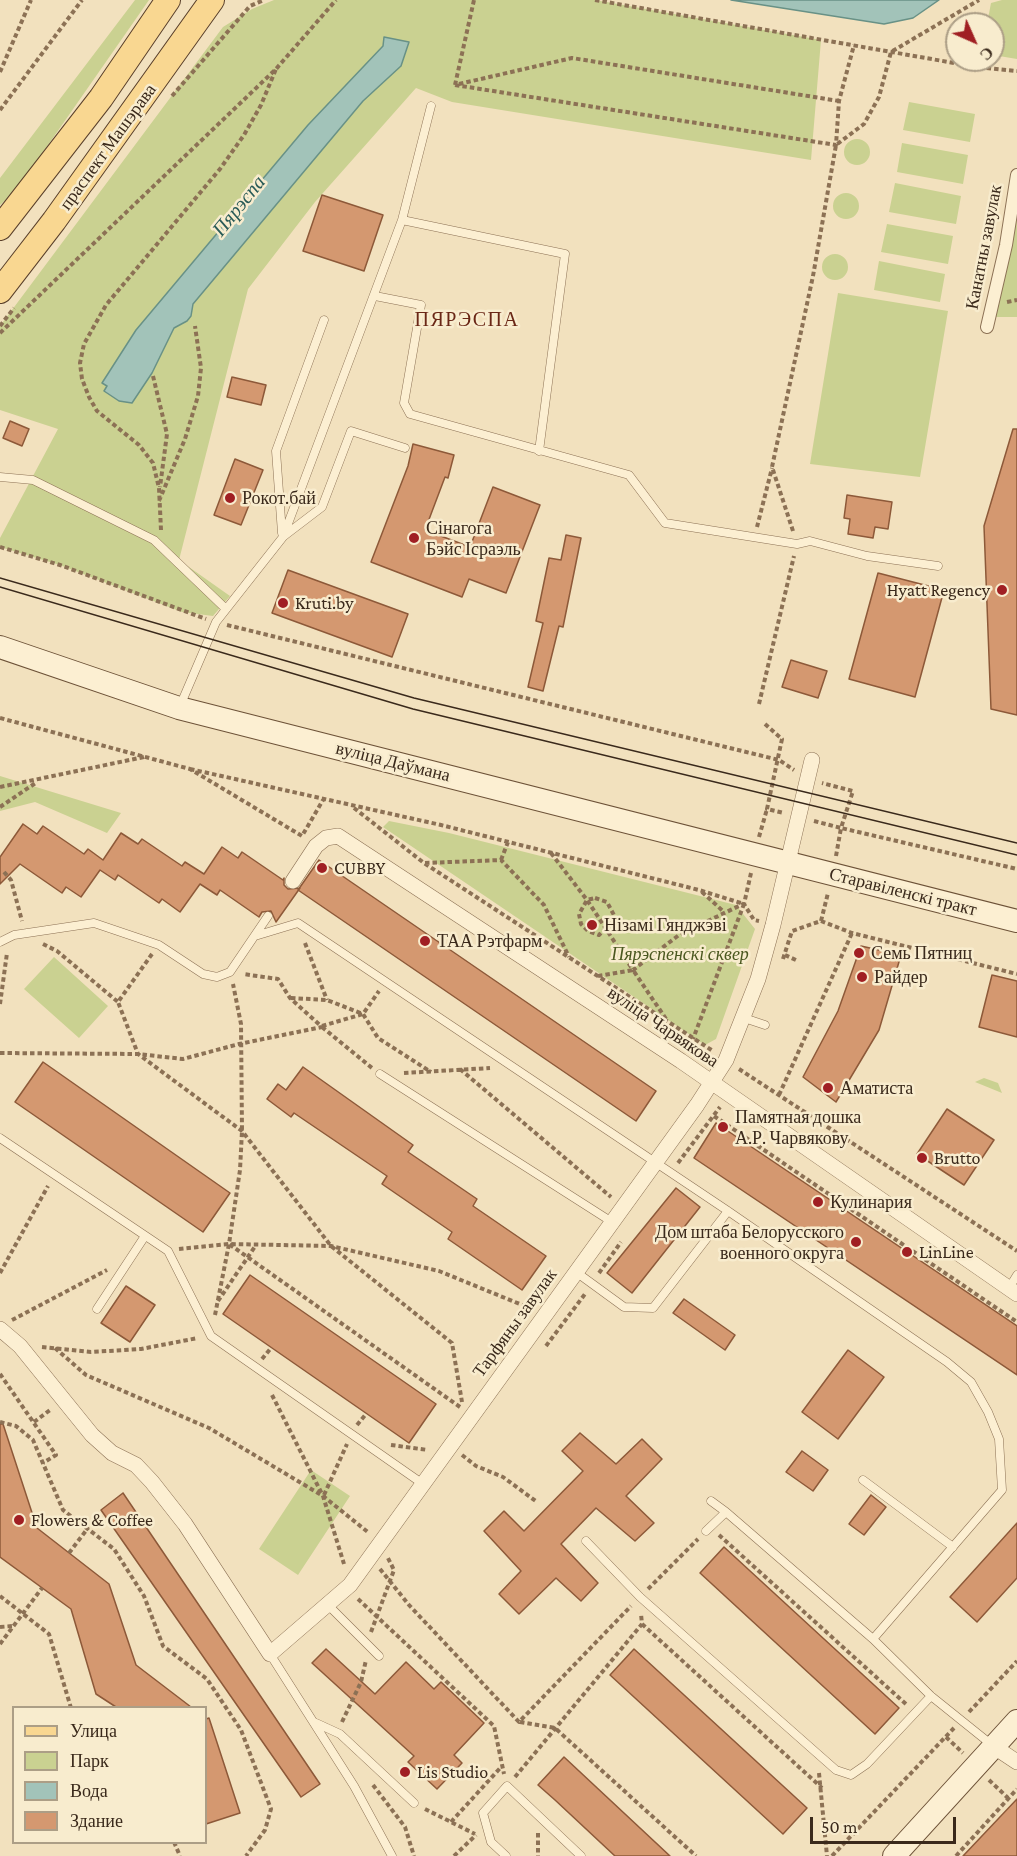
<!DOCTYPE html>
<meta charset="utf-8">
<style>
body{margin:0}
#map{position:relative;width:1017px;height:1856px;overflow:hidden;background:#f2e1be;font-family:"Crimson Pro",serif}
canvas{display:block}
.legend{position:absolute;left:12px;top:1706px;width:195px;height:138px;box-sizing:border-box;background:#f8ecce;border:2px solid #ac9e86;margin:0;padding:8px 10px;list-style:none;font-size:18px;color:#3a291b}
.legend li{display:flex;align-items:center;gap:12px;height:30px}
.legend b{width:30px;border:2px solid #ac9e86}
.north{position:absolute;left:945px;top:12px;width:60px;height:60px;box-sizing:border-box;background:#f8ecce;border:2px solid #ac9e86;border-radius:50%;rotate:135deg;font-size:16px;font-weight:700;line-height:24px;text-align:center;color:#3a291b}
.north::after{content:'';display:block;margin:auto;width:21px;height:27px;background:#a01f23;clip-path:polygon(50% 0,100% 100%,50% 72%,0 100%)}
.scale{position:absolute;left:810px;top:1817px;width:146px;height:27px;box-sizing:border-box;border:3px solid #3a291b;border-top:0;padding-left:8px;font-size:18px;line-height:21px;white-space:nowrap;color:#3a291b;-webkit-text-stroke:4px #f8ecce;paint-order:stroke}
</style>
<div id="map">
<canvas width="1017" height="1856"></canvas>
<ul class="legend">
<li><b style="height:8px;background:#f9d791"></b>Улица</li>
<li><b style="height:16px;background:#cad191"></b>Парк</li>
<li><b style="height:16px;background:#a2c3b9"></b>Вода</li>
<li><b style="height:16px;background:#d49870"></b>Здание</li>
</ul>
<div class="north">С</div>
<div class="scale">50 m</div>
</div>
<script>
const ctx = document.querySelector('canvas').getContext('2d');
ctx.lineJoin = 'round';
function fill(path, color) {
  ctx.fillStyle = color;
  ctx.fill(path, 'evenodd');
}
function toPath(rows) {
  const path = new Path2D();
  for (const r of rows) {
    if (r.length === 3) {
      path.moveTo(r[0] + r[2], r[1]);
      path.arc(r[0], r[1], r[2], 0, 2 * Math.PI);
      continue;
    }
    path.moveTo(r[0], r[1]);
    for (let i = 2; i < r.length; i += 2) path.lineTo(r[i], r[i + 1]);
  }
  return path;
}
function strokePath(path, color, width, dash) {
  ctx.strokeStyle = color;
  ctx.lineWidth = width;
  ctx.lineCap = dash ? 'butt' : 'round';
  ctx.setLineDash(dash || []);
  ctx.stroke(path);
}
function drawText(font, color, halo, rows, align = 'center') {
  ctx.font = font + ' "Crimson Pro",serif';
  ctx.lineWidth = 5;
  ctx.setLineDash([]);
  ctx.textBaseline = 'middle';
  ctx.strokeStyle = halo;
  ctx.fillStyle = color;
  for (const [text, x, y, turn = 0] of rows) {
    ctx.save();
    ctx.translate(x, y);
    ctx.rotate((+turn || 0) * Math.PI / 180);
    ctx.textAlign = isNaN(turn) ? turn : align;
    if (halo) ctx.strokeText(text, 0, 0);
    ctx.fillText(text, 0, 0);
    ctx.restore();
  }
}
const green = toPath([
 [135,0,149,0,16,191,0,205,0,178],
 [274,0,595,0,821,40,811,160,452,102,416,88,315,202,248,289,179,560,230,596,213,616,182,612,60,565,0,547,0,538,58,429,0,410,0,326,223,27,252,9],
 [383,46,401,66,363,101,193,304,191,316,174,328,152,373,107,386,102,383,136,330,308,125],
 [1002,0,1017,0,1017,59,993,55,993,24,987,24,991,3],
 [909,102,975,114,970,142,903,130],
 [857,152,13],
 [902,143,968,155,963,184,897,172],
 [1017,177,1017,317,994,317],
 [895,183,961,196,956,224,889,212],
 [846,206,13],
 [887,224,953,236,948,264,881,252],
 [835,267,13],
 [879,261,945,274,940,302,874,290],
 [838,293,948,311,920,477,810,464],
 [0,776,121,813,107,833,35,802,0,811],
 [389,821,449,833,736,905,755,929,716,1039,705,1045,383,827],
 [54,957,108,1006,79,1038,24,989],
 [984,1078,998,1083,1002,1093,975,1082],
 [311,1470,350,1496,298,1575,259,1549]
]);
const water = toPath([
 [731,0,939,0,913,18,884,24,731,0],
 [384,37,409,42,401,66,363,101,193,304,191,316,187,321,174,328,152,373,132,403,119,401,104,391,107,386,102,383,136,330,308,125,383,46,384,37]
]);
const building = toPath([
 [322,195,383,215,364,271,303,251,322,195],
 [232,377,266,385,261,405,227,397,232,377],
 [10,421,29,429,22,446,3,438,10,421],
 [1013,429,1017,429,1017,715,991,709,984,526,1013,429],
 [413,444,454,455,448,478,445,477,425,530,470,547,493,487,540,505,506,593,469,579,462,597,371,562,408,466,413,444],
 [235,459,263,470,241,525,214,515,235,459],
 [847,495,892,502,888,529,875,527,873,538,848,534,850,519,844,518,847,495],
 [566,535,581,538,563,627,559,626,543,691,528,687,543,623,536,621,549,558,561,560,566,535],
 [288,570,408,614,392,657,272,613,288,570],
 [878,573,944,590,915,697,849,679,878,573],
 [791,660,827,671,818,698,782,687,791,660],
 [23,824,37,834,43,826,84,854,88,849,103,860,121,833,138,844,142,839,182,866,185,862,204,874,222,847,238,858,242,852,283,880,284,878,284,885,288,889,300,888,276,922,271,911,262,912,259,917,220,890,217,895,200,884,180,912,162,899,159,903,118,875,115,880,100,870,81,897,66,887,62,893,20,864,0,884,0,857,23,824],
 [319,860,656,1091,636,1121,298,890,319,860],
 [861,946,901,955,879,1030,836,1102,803,1077,838,1011,861,946],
 [992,975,1017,981,1017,1037,979,1027,992,975],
 [43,1062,230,1193,203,1232,15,1102,43,1062],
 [303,1067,413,1145,408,1152,477,1199,473,1206,546,1256,522,1290,448,1239,452,1232,382,1184,387,1176,294,1113,291,1117,267,1099,278,1084,286,1090,303,1067],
 [947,1109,994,1140,964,1185,917,1154,947,1109],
 [716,1123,1017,1326,1017,1375,694,1158,716,1123],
 [676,1188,700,1207,632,1293,607,1273,676,1188],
 [250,1275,436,1404,409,1443,223,1314,250,1275],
 [126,1286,155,1305,130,1342,101,1323,126,1286],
 [684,1299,735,1335,725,1350,673,1313,684,1299],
 [848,1350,884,1377,838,1439,802,1412,848,1350],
 [0,1424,3,1424,37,1528,109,1584,136,1665,191,1707,116,1707,96,1694,71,1609,0,1557,0,1424],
 [580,1433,616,1464,642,1439,662,1459,626,1496,654,1523,635,1541,596,1508,561,1544,598,1583,581,1601,556,1578,519,1614,499,1594,521,1571,484,1531,504,1511,524,1531,583,1471,562,1451,580,1433],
 [802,1451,828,1470,813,1491,786,1472,802,1451],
 [123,1493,320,1784,301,1797,101,1510,123,1493],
 [871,1495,886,1507,864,1535,849,1524,871,1495],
 [1017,1523,1017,1578,977,1622,950,1597,1017,1523],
 [724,1547,899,1708,875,1734,700,1573,724,1547],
 [326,1649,375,1694,406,1662,434,1689,441,1682,484,1723,454,1755,462,1763,437,1789,408,1762,414,1756,312,1663,326,1649],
 [634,1649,807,1808,783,1834,610,1675,634,1649],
 [209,1718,240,1813,206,1824,206,1719,209,1718],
 [564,1757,670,1856,615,1856,555,1800,538,1785,564,1757],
 [1017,1799,1017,1856,963,1856,1017,1799]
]);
const path = toPath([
 [595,0,977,67,1017,71],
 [0,72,31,0],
 [459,84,572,58,839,101],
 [455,85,836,145,839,101,854,45],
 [455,85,474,0],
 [172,96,250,6,264,0],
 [0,110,82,0],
 [1007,302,1017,300],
 [0,326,14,308],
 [0,333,276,69,336,0],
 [153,376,167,434,160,487],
 [159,501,185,439,198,396,201,368,195,326],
 [757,527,772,468],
 [161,530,159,488,153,463,139,445,97,411,89,397,82,379,80,363,84,344,106,305,220,169,244,135,261,105,276,69],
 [793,531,772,467,813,276,836,145,864,124,879,97,891,52,979,0],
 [0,547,60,565,206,619],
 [227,625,779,760,794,770],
 [759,704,794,556],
 [0,718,190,769,302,836,323,800],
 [765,724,782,739,767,809,784,813],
 [190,769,441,825,699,890,744,904,693,1039],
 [0,787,144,757],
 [0,807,37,782],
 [354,808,424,863,713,1051],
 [814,821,841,828,853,791,822,783],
 [759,837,767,809],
 [551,853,587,900,633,970,679,935,743,904],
 [836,856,841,828,1017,869],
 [501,860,508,842],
 [425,863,501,860,544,905,569,957],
 [4,872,11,880,22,921],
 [751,873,744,904,754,920,759,921],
 [702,892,724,912],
 [595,898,607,902,616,919,599,935,588,931,581,924,579,914,587,900,595,898],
 [821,921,828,893],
 [305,943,327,1000],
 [43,944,57,951,118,1002],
 [152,954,118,1002,138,1054,242,1131,331,1246,452,1343,462,1402],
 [785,955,798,961],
 [783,959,792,931,821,921,852,933,1017,974],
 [598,976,633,970,666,1019],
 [291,998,327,1000,363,1014,378,1038,431,1072],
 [0,1004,7,953],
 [322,1026,363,1014,379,991],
 [322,1027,372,1068],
 [0,1053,138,1054,183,1059,239,1044,322,1027,290,998,278,979,243,974],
 [460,1069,611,1197],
 [739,1069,1017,1251],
 [404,1073,490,1068],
 [779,1095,852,933],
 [714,1116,1017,1322],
 [678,1163,720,1107],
 [179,1249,229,1244],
 [0,1273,48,1186],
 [599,1273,621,1242],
 [218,1301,256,1245],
 [215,1315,229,1244,240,1170,242,1131,241,1024,233,984],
 [12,1320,107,1270],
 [546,1346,585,1294],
 [42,1347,91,1352,141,1349,198,1338],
 [55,1348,86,1375,209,1428,323,1496,369,1533],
 [262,1359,271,1348],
 [0,1374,56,1455,43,1463],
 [272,1395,323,1496,344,1564],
 [460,1407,229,1244,331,1246,439,1271,532,1309],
 [0,1422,16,1426,33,1440,63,1510,114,1549,144,1596,163,1646,207,1679,241,1730,271,1809,265,1830,246,1856],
 [34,1422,50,1410],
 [357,1425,366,1414],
 [391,1445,428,1450],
 [462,1455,476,1466,503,1477,537,1502],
 [324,1495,347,1444],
 [719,1535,907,1705],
 [69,1553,88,1528],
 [380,1569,409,1605,519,1722,631,1606],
 [648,1589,698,1539],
 [0,1596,49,1634,71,1708],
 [358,1599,494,1726,504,1774],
 [642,1624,822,1788],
 [0,1627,12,1626],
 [371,1632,394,1570,388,1558],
 [0,1644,42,1588],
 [969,1712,1017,1661],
 [342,1722,361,1682,366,1660],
 [520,1722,555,1728,696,1856],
 [946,1737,963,1753],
 [819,1773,827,1856],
 [515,1777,642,1624,641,1614],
 [989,1780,1008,1798],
 [373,1785,405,1827,414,1856],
 [425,1809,475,1834],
 [451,1822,502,1766],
 [538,1833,538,1856],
 [174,1842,180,1856],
 [454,1856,476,1835],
 [832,1856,954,1728],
 [956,1856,1017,1789]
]);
const service = toPath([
 [402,220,565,254,539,451],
 [375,296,421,305,404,403,410,414,629,475,665,523,797,544,810,541,867,556,938,566],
 [0,477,33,480,154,540,226,609],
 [282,533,276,451,324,320],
 [284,536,322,507,351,431,405,448],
 [180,706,216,622,283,537,402,220,431,106],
 [255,936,298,923,728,1211,947,1362,971,1382,988,1412,999,1439,1002,1490,873,1639,931,1696,992,1745],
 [0,942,14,935,94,923,159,945,203,974,217,977,230,972,268,916],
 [744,1018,765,1025],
 [380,1074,612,1222],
 [0,1138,168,1251,211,1336,423,1484],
 [576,1272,624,1307,653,1308,728,1211],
 [1009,1288,1017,1275],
 [97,1309,145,1236],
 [863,1480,953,1547],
 [726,1512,873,1639],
 [706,1531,726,1512,711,1501],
 [586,1541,640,1597,836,1770,851,1775,867,1764,931,1696],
 [328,1605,379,1656],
 [270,1654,354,1786,392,1856],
 [316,1723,340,1734,414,1803],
 [506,1856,491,1842,483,1813,507,1786,581,1856]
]);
const pedestrian = toPath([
 [987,327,1006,245,1017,175]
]);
const minor = toPath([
 [293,881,316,846,326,838,338,836,681,1061,1017,1294],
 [0,1329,20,1346,92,1435,112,1453,136,1465,152,1482,185,1524,270,1654,350,1585,697,1105,726,1060,758,979,773,925,812,760],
 [993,1746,1017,1762]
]);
const secondary = toPath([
 [0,647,179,708,1017,921],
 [894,1856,1017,1721]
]);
const primary = toPath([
 [0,228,101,98,168,0],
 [0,291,54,221,212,0]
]);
const tram = toPath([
 [0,578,414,698,1017,843],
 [0,587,413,709,1017,855]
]);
const markers = [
 [230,498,6,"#a01f23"],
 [414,538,6,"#a01f23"],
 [1002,590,6,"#a01f23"],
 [283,603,6,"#a01f23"],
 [322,868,6,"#a01f23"],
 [592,925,6,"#a01f23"],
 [425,941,6,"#a01f23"],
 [859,953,6,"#a01f23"],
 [862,977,6,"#a01f23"],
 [828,1088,6,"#a01f23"],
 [723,1127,6,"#a01f23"],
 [922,1158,6,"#a01f23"],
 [818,1202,6,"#a01f23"],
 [856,1242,6,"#a01f23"],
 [907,1252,6,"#a01f23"],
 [19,1520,6,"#a01f23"],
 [405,1772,6,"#a01f23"]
];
const streetNames = [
 ["праспект Машэрава",108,147,-54],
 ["Канатны завулак",984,247,-79],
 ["вуліца Даўмана",393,762,14],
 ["Старавіленскі тракт",903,892,14],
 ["вуліца Чарвякова",663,1027,34],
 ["Тарфяны завулак",515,1323,-54]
];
const poiNames = [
 ["Рокот.бай",242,498],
 ["Сінагога",426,528],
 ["Бэйс Ісраэль",426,549],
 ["Hyatt Regency",990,590,"right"],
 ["Kruti.by",295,603],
 ["CUBBY",334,868],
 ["Нізамі Гянджэві",604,925],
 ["ТАА Рэтфарм",437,941],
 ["Семь Пятниц",871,953],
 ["Райдер",874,977],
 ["Аматиста",840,1088],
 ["Памятная дошка",735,1117],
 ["А.Р. Чарвякову",735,1138],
 ["Brutto",934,1158],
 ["Кулинария",830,1202],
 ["Дом штаба Белорусского",844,1232,"right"],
 ["военного округа",844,1253,"right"],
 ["LinLine",919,1252],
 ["Flowers & Coffee",31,1520],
 ["Lis Studio",417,1772]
];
const parkNames = [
 ["Пярэспенскі сквер",680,954]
];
const waterNames = [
 ["Пярэспа",239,206,-51]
];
const neighbourhoodNames = [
 ["ПЯРЭСПА",467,320]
];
fill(green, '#cad191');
fill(water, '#a2c3b9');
strokePath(water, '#689186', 1.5);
fill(building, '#d49870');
strokePath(building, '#8d5939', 1.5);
strokePath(service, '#8c7155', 9);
strokePath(pedestrian, '#8c7155', 14);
strokePath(minor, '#8c7155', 16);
strokePath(secondary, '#6d5238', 24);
strokePath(primary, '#593f2a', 26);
strokePath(path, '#8c7155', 4, [4.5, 3]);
strokePath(service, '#fcefd2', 8);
strokePath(pedestrian, '#fcefd2', 12);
strokePath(minor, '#fcefd2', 15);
strokePath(secondary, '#fcefd2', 22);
strokePath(primary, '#f9d791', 24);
strokePath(tram, '#3a291b', 1.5);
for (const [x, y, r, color] of markers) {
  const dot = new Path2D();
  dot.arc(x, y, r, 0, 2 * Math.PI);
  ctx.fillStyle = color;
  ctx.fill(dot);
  strokePath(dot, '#f8ecce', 2);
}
drawText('18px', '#3a291b', '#f8ecce', streetNames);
drawText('18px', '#3a291b', '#f8ecce', poiNames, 'left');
drawText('italic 18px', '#4b5820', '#f8ecce', parkNames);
drawText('italic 20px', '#295b57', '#f8ecce', waterNames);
ctx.letterSpacing = '1.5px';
drawText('20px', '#6a2716', '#f8ecce', neighbourhoodNames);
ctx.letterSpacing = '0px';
</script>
